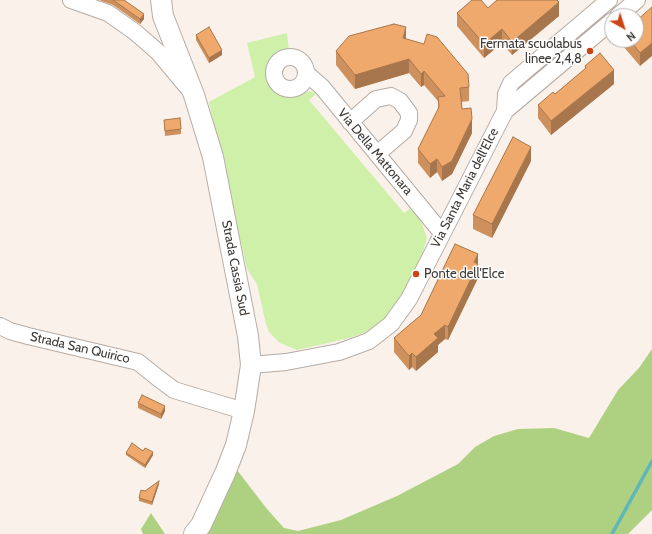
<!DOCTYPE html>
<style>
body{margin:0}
#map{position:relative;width:652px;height:534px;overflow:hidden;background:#faf1ea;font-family:Cabin,sans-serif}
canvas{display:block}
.north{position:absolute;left:604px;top:8px;width:40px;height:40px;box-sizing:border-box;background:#fff;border:1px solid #b1b0af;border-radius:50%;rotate:141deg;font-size:11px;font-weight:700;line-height:16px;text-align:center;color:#3d3a37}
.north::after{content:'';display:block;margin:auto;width:14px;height:18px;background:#cc4413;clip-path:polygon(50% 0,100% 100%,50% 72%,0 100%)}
</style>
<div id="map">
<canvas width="652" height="534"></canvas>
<div class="north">N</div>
</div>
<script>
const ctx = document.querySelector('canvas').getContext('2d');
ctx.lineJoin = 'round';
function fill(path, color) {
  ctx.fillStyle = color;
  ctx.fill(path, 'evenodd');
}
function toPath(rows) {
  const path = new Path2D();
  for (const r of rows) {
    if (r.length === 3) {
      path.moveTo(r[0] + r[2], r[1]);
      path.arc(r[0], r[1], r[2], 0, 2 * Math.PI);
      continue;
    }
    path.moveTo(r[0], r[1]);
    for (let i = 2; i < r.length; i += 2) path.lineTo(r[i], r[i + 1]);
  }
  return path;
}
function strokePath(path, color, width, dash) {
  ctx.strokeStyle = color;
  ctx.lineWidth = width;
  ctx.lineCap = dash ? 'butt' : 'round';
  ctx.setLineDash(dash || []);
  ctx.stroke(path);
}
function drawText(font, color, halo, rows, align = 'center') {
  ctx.font = font + ' Cabin,sans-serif';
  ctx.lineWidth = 3;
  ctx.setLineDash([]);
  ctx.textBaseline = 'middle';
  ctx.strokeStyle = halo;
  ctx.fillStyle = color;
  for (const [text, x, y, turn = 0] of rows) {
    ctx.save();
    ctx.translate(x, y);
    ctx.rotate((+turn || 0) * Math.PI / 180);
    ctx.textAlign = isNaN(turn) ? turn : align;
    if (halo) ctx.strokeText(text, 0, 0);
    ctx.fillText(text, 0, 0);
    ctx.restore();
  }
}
const green = toPath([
 [287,33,289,52,279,55,271,62,268,67,267,78,271,88,275,92,285,97,290,98,310,91,316,94,309,100,404,213,412,207,421,221,427,238,421,259,395,306,384,319,366,332,349,338,297,350,280,343,269,332,266,324,257,284,247,269,209,102,255,77,247,43]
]);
const forest = toPath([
 [652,349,652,510,628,534,200,534,237,470,267,509,284,528,298,531,341,520,397,496,458,464,475,447,494,436,518,429,554,428,589,438,618,390,639,368],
 [151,513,165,534,143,534,141,529]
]);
const stream = toPath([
 [612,534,652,461]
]);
const minor = toPath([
 [71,0,108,13,135,32,158,52,188,88],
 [618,16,637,0],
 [290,73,16],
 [306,73,322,87,442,233],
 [505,111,506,94,511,83,609,0],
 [350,122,376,99,391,96,400,101,409,113,409,120,404,131,377,154],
 [0,326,10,331,28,336,138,362,158,378,174,390,244,411],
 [251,365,286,362,339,352,369,341,391,324,409,299,505,111,612,21]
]);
const major = toPath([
 [161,0,163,16,194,95,213,157,248,336,251,365,244,411,236,445,226,471,201,525,194,534]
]);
const wall = toPath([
 [99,0,124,0,144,19,140,24,113,5],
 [652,7,640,66,623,46,623,40,636,40],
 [488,8,559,16,512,55,502,43,484,58,457,26,457,13],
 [196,35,222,55,209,63,196,40],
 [406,39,469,87,469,101,461,102,462,109,472,133,452,174,442,181,437,172,430,178,418,163,418,149,438,110,438,101,424,85,421,87,409,73,355,89,336,65,336,51],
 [585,66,614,84,551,135,538,118,538,105,555,94,585,69],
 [164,120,181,129,181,134,165,136],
 [531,161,492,238,473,229,473,215],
 [478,254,478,278,448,340,445,339,438,345,438,352,416,371,412,367,409,370,394,352,394,338,421,315],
 [138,403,165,411,161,419,138,408],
 [143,451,153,455,145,468,126,455,126,453],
 [159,484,152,505,139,501,139,498]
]);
const shadedWall = toPath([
 [559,2,559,16,512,55,512,42],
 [144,14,144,19,140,24,140,19],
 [406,27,406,41,403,38],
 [502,29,502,43,484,58,484,44],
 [652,43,652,56,640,66,640,53],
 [222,50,222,55,209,63,209,58],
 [409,59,409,73,355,89,355,75],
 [614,70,614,84,551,135,551,121],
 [424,71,424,85,421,87,421,74],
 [472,119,472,133,452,174,442,181,442,167],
 [531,147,531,161,492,238,492,224],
 [437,159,437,172,430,178,430,164],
 [478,254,478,278,448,340,448,327],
 [445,325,445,339,438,345,438,352,416,371,416,357,434,334],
 [412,353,412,367,409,370,409,356],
 [165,406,165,411,161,419,161,414],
 [153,452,153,455,145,468,145,465],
 [159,481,159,484,152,505,152,502]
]);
const building = toPath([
 [113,0,124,0,144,14,140,19,113,0],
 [472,0,481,0,488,8,497,0,557,0,559,2,512,42,502,29,484,44,457,13,472,0],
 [652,7,652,43,640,53,630,40,636,40,636,21,652,7],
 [394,24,406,27,403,38,424,44,427,34,437,37,468,74,469,87,460,88,462,109,471,108,472,119,452,161,442,167,437,159,430,164,418,149,439,107,438,97,445,96,424,71,421,74,409,59,355,75,336,51,349,36,394,24],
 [209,27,222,50,209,58,196,35,209,27],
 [600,53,614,70,551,121,538,105,553,92,555,94,574,78,586,68,585,66,600,53],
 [180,118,181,129,165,131,164,120,180,118],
 [513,137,531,147,492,224,473,215,513,137],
 [455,244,478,254,474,262,478,264,448,327,445,325,434,334,438,338,416,357,412,353,409,356,394,338,421,315,455,244],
 [142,395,165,406,161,414,138,403,142,395],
 [132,443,143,451,145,448,153,452,145,465,126,453,132,443],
 [159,481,152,502,139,498,141,490,145,491,159,481]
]);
const markers = [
 [590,51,4,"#cc4413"],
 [416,274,4,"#cc4413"]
];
const poiNames = [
 ["Fermata scuolabus",582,44],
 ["linee 2,4,8",582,59],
 ["Ponte dell'Elce",424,274,"left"]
];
const streetNames = [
 ["Via Della Mattonara",375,152,50],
 ["Via Santa Maria dell'Elce",465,188,-63],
 ["Strada Cassia Sud",235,268,79],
 ["Strada San Quirico",80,348,13]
];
fill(green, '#cff0a8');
fill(forest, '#aed181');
strokePath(stream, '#5fb7b7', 3.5);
strokePath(minor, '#b5aca5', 18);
strokePath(major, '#b5aca5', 22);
strokePath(minor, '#fff', 16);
strokePath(major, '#fff', 20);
fill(wall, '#ce915d');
fill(shadedWall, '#a7764c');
fill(building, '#efa96c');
strokePath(building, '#a7764c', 1);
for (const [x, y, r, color] of markers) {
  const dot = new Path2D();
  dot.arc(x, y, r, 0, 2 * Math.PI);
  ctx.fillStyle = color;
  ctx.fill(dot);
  strokePath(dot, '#fff', 1.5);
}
drawText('13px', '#3d3a37', '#fff', poiNames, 'right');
drawText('13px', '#3d3a37', '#fff', streetNames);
</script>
